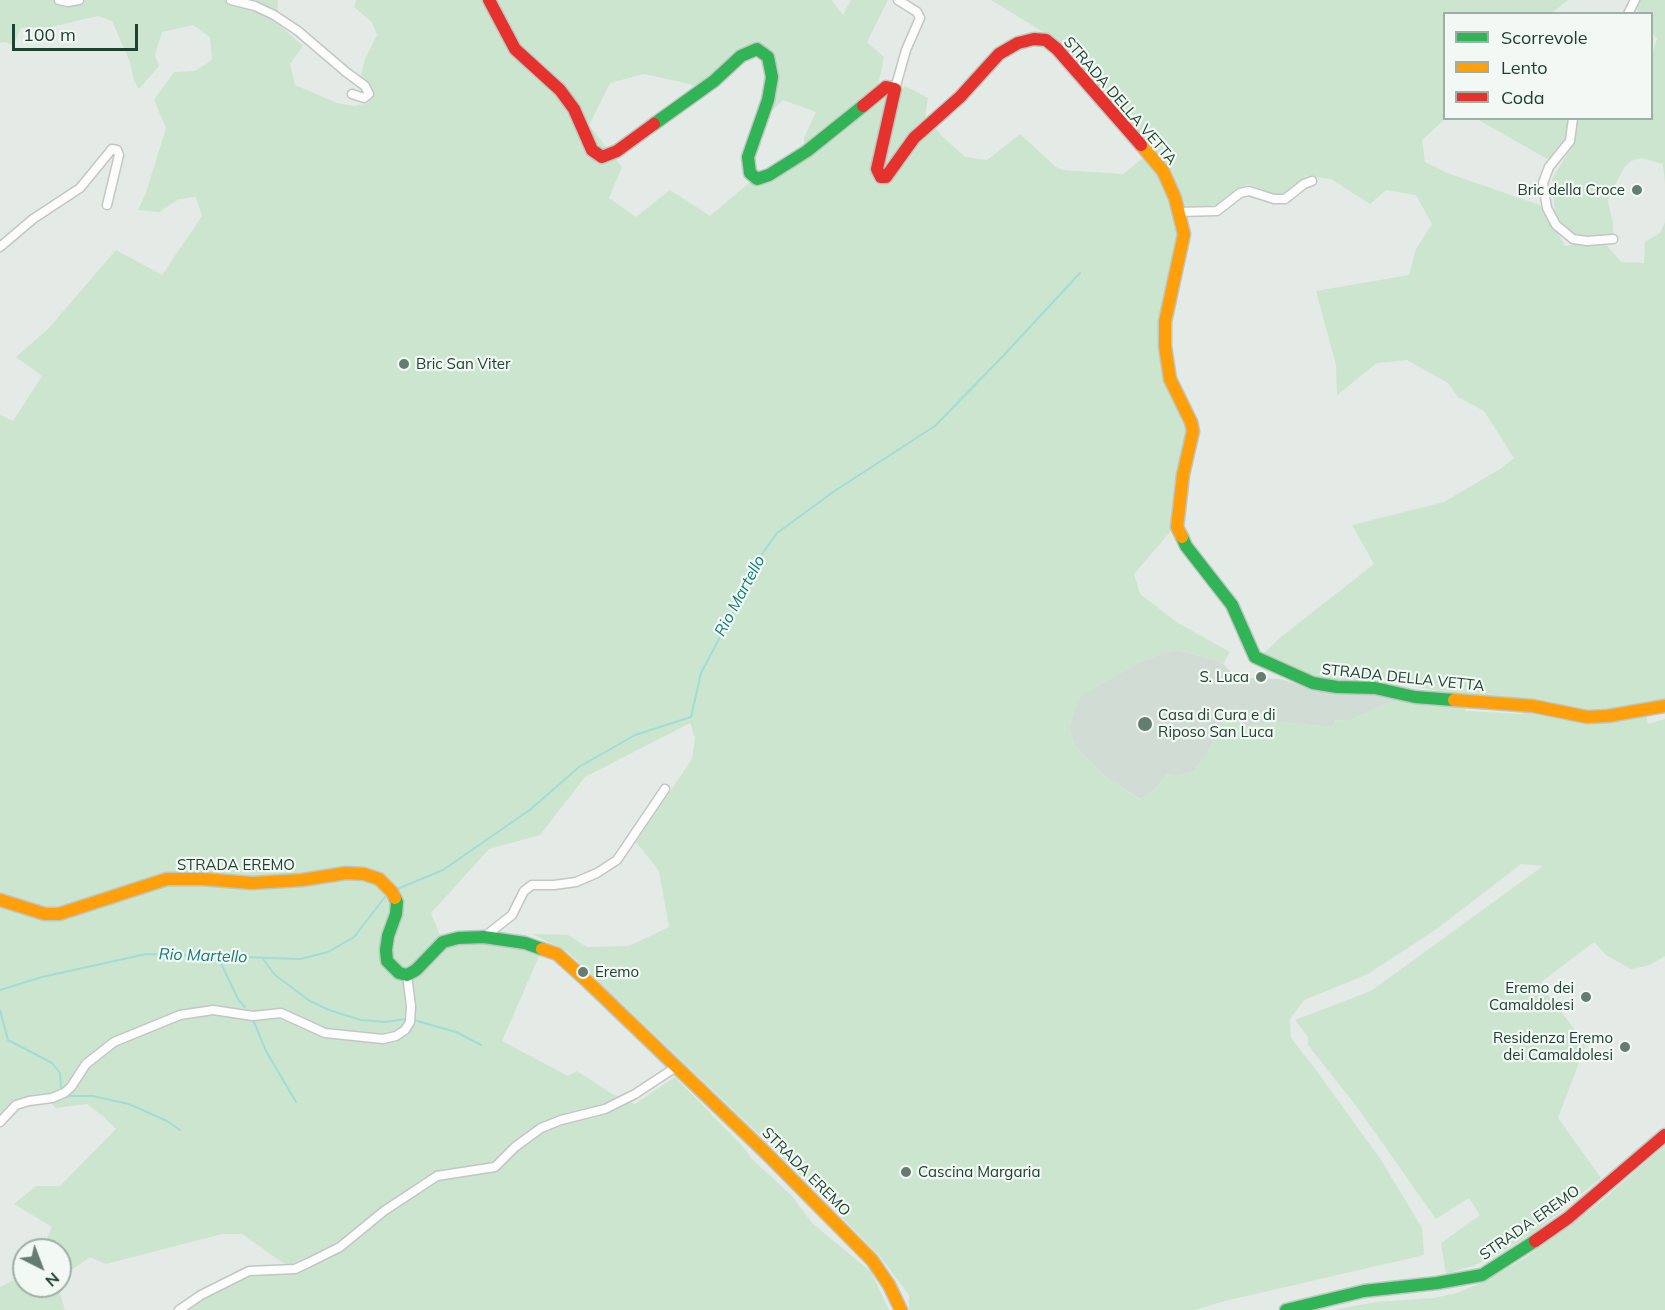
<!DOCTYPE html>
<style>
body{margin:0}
#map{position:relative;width:1665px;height:1310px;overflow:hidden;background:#e4eae6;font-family:Mulish,sans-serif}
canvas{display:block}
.legend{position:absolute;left:1443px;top:12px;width:210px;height:108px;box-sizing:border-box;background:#f2f9f4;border:2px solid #9eafa6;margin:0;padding:8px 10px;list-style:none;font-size:18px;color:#204030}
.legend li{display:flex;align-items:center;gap:12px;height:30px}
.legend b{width:30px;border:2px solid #9eafa6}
.north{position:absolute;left:12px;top:1238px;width:60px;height:60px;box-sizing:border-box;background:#f2f9f4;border:2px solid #9eafa6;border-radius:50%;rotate:138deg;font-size:16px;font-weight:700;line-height:24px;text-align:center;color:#204030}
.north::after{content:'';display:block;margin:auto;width:21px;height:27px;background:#657c70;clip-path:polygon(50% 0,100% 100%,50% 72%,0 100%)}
.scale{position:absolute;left:12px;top:24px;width:126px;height:27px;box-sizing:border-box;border:3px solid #204030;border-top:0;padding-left:8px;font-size:18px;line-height:21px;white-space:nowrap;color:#204030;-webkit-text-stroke:4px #f2f9f4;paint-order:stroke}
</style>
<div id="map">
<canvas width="1665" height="1310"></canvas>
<ul class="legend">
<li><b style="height:8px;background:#30b455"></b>Scorrevole</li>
<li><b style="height:8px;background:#ff9f0a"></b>Lento</li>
<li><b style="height:8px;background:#e5322d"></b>Coda</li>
</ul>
<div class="north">N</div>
<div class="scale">100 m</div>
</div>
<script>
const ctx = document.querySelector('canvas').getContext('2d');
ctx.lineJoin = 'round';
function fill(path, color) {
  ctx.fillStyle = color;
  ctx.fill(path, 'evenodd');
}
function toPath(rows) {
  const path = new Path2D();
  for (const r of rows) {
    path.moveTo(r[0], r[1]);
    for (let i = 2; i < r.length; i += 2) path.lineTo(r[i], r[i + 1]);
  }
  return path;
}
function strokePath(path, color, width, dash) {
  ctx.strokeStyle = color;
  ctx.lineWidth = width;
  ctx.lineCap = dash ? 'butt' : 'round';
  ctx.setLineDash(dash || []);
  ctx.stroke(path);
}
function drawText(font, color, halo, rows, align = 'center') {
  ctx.font = font + ' Mulish,sans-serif';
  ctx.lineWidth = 4.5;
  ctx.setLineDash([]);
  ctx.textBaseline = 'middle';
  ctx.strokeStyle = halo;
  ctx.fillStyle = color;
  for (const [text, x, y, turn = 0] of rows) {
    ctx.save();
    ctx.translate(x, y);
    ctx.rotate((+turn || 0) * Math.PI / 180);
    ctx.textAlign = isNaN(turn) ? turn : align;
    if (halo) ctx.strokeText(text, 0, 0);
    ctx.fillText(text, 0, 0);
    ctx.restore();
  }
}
const built = toPath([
 [1175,650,1213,659,1223,664,1234,675,1250,678,1280,679,1320,691,1365,692,1399,698,1348,721,1336,720,1332,727,1280,722,1246,727,1237,720,1224,716,1211,747,1194,771,1178,776,1167,774,1153,791,1140,799,1104,776,1075,746,1069,727,1079,696,1139,663,1160,654]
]);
const green = toPath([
 [0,0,278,0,277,23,303,46,290,64,295,85,337,103,354,106,368,103,373,97,370,88,360,79,365,59,377,35,372,22,354,7,356,0,831,0,843,15,851,0,888,0,867,42,884,57,878,86,897,98,905,86,928,98,925,117,943,137,965,157,987,160,1020,134,1056,167,1063,170,1123,174,1152,151,1121,118,1074,59,1053,38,991,0,1568,0,1552,13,1444,14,1445,119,1422,140,1425,162,1447,173,1540,205,1565,246,1602,240,1621,262,1644,263,1645,242,1660,233,1665,222,1665,703,1644,707,1648,724,1665,719,1665,956,1650,965,1631,969,1606,955,1594,942,1541,982,1545,991,1586,1044,1558,1118,1601,1178,1536,1231,1495,1256,1475,1265,1446,1274,1441,1243,1480,1215,1469,1198,1436,1219,1357,1107,1308,1045,1308,1037,1295,1020,1371,991,1543,866,1521,864,1438,928,1368,974,1304,1000,1290,1019,1291,1038,1316,1070,1381,1160,1422,1228,1424,1255,1225,1301,1195,1310,909,1310,909,1295,879,1255,762,1137,568,952,532,934,568,935,587,947,629,946,669,927,659,871,636,842,692,759,695,738,690,723,585,777,540,835,489,849,431,913,445,948,463,943,501,944,540,954,502,1041,568,1076,577,1071,612,1094,635,1104,675,1077,746,1150,751,1158,792,1196,812,1223,871,1272,889,1310,186,1310,196,1302,248,1275,296,1272,242,1234,222,1234,106,1264,90,1257,60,1278,60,1250,42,1250,52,1227,14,1204,36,1186,60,1186,116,1129,104,1117,87,1104,56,1108,43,1095,16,1102,9,1106,0,1117,0,415,13,421,42,376,16,357,48,329,116,250,162,275,202,216,196,197,179,199,159,212,138,210,146,193,166,128,154,100,174,72,195,71,212,60,210,37,193,25,162,32,155,55,159,66,139,89,134,81,130,62,112,21,98,16,51,27,21,28,13,45,5,42,0,43],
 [756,53,765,61,768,81,759,113,749,133,783,100,816,112,804,138,804,148,761,183,750,182,710,216,670,190,636,217,609,198,622,167,589,125,610,83,644,74,690,84,704,94,744,60],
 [1306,176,1331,179,1370,204,1386,190,1416,195,1432,224,1416,249,1409,275,1316,291,1336,365,1337,395,1377,363,1407,360,1448,383,1458,397,1484,411,1514,458,1500,469,1444,502,1352,525,1374,564,1281,637,1261,656,1300,673,1339,680,1383,679,1466,697,1526,701,1523,714,1465,711,1466,704,1430,706,1399,698,1348,721,1336,720,1332,727,1280,722,1246,727,1237,720,1224,716,1211,747,1194,771,1178,776,1167,774,1153,791,1139,799,1104,776,1075,746,1069,727,1080,696,1139,663,1160,654,1175,650,1213,659,1223,664,1230,652,1178,623,1140,594,1134,574,1170,532,1188,425,1164,383,1157,341,1181,236,1180,205,1200,207,1216,205,1234,192,1248,184,1276,195,1291,192],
 [1631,0,1665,0,1665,183,1663,164,1641,158,1631,161,1624,168,1609,196,1608,202,1613,223,1613,237,1584,238,1570,234,1555,214,1552,179,1574,143,1574,119,1652,118,1652,54,1657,39,1652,32,1652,14,1639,13],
 [1477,119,1569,119,1567,140,1549,160],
 [1665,1145,1665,1310,1333,1310,1376,1302,1434,1298,1457,1293,1483,1282,1525,1258,1597,1205],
 [24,1275,24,1286,58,1286,65,1310,0,1310,0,1287]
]);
const stream = toPath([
 [397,889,443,870,531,809,579,767,635,735,691,717,701,673,736,607,755,564,777,533,836,490,935,426,1003,356,1080,273],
 [218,957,238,999,245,1007],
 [263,959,275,975,310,1001,329,1010,361,1020,386,1022,405,1019],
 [0,990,42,977,146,954,300,959,328,952,354,937,385,897],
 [0,1010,8,1040,52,1063,60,1073,61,1087],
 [417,1021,456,1032,481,1045],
 [254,1022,266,1051,296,1102],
 [70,1096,93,1096,129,1104,167,1121,180,1130]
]);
const street = toPath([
 [59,0,68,2,79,0],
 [231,0,255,6,274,15,298,31,346,72,365,86,369,94,364,98,352,94],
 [1628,14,1635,0],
 [895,89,906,50,920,18,917,12,898,0],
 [1573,118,1570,141,1549,167,1543,183,1547,208,1556,225,1573,239,1587,241,1613,239],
 [1178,212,1217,211,1240,193,1249,191,1274,199,1285,199,1304,184,1312,181],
 [0,247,33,219,80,188,112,149,117,150,119,155,107,205],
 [484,937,512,915,524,891,532,885,554,885,576,882,597,873,617,860,665,789],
 [0,1122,16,1105,29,1101,52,1098,64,1093,71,1087,86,1064,114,1042,180,1015,213,1010,253,1016,281,1013,325,1033,383,1039,396,1036,405,1030,410,1022,411,1006,407,975],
 [179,1310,201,1295,249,1271,295,1269,308,1263,340,1247,384,1211,437,1176,495,1167,515,1147,541,1128,561,1120,605,1109,635,1094,676,1067]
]);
const fast = toPath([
 [654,124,714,81,741,56,757,49,768,57,772,77,768,100,748,157,750,173,757,179,769,175,807,151,863,106],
 [1182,537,1186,546,1232,605,1255,657,1313,683,1337,687,1375,688,1415,697,1454,700],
 [395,898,397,902,396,914,388,936,386,950,387,961,399,973,407,975,416,970,443,942,458,938,484,937,525,943,542,949],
 [1286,1310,1364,1291,1437,1283,1482,1275,1535,1241]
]);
const slow = toPath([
 [1141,145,1163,171,1175,198,1184,234,1165,322,1165,346,1170,379,1191,422,1193,431,1183,475,1177,527,1182,537],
 [1454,700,1533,706,1587,717,1608,716,1665,706],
 [0,900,45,914,59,914,167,879,202,879,252,883,302,880,346,873,364,874,379,879,392,892,395,898],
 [542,949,557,954,587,981,766,1153,872,1260,889,1285,901,1310]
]);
const jam = toPath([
 [489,0,515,49,560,90,574,109,592,150,602,157,617,151,654,124],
 [863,106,886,87,895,89,877,169,881,177,886,177,914,138,960,97,999,54,1018,43,1034,39,1046,40,1057,49,1141,145],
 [1535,1241,1568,1218,1665,1135]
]);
const markers = [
 [1637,190,6,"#657c70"],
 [404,364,6,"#657c70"],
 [1261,677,6,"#657c70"],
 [1145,724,8,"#657c70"],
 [583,972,6,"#657c70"],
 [1586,997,6,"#657c70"],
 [1625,1047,6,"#657c70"],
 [906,1172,6,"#657c70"]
];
const streetNames = [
 ["STRADA DELLA VETTA",1120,101,49],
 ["STRADA DELLA VETTA",1403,678,6],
 ["STRADA EREMO",236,865],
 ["STRADA EREMO",806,1172,45],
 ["STRADA EREMO",1530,1223,-35]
];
const poiNames = [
 ["Bric della Croce",1625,190],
 ["Bric San Viter",416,364,"left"],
 ["S. Luca",1249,677],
 ["Casa di Cura e di",1158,715,"left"],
 ["Riposo San Luca",1158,732,"left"],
 ["Eremo",595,972,"left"],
 ["Eremo dei",1574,988],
 ["Camaldolesi",1574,1005],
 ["Residenza Eremo",1613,1038],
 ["dei Camaldolesi",1613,1055],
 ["Cascina Margaria",918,1172,"left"]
];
const waterNames = [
 ["Rio Martello",740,596,-62],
 ["Rio Martello",203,956,2]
];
fill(built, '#d1dcd5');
fill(green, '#cce5ce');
strokePath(stream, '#a1ddd8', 2);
strokePath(street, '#c1c7c3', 11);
strokePath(fast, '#bdc6c1', 15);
strokePath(slow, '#bdc6c1', 15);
strokePath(jam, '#bdc6c1', 15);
strokePath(street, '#fbfcfb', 8);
strokePath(fast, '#30b455', 12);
strokePath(slow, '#ff9f0a', 12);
strokePath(jam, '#e5322d', 12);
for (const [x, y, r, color] of markers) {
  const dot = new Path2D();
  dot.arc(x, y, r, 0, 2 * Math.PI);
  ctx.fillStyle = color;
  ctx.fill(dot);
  strokePath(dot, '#f2f9f4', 2);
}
drawText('15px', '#204030', '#f2f9f4', streetNames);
drawText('15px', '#204030', '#f2f9f4', poiNames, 'right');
drawText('italic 16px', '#137c77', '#f2f9f4', waterNames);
</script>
